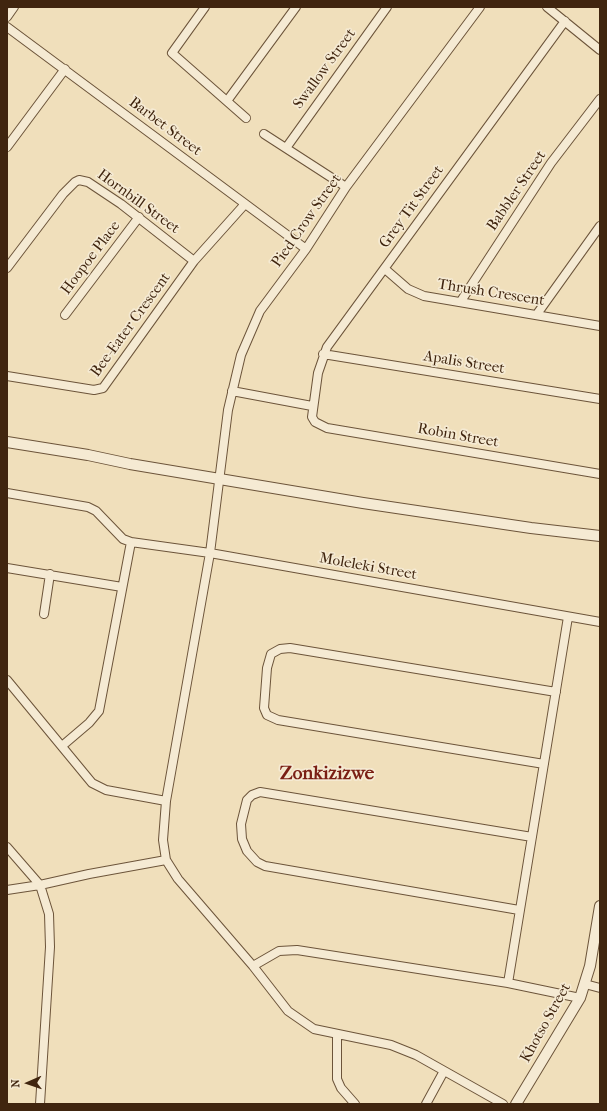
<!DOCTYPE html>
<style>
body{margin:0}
#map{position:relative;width:607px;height:1111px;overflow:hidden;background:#f0dfbb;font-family:"IM FELL French Canon",serif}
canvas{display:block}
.frame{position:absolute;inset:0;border:8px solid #40250f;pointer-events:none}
.north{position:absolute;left:8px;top:1063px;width:40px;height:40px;-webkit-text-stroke:3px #f5ead3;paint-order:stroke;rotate:268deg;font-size:11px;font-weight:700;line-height:16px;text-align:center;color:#40250f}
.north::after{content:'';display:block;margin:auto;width:14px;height:18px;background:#40250f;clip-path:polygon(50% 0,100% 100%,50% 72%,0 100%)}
</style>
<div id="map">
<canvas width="607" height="1111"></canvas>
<div class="frame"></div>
<div class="north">N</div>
</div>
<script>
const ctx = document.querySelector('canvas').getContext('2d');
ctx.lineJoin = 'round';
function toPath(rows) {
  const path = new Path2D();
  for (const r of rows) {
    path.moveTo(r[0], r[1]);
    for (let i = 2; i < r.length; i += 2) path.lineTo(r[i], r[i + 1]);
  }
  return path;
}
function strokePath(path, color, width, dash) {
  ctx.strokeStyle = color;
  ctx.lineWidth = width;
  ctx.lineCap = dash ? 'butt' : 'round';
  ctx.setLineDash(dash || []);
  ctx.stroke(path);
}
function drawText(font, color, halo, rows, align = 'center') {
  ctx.font = font + ' "IM FELL French Canon",serif';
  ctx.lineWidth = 3.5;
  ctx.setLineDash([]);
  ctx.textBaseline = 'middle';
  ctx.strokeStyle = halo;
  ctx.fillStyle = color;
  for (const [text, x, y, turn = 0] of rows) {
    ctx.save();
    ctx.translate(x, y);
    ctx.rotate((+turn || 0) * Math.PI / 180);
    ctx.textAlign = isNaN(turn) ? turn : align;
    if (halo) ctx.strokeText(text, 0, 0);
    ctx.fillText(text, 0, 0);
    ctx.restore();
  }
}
const minor = toPath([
 [205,7,172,53,246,118],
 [480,7,346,187,306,249,260,311,241,355,228,410,210,553,166,801,163,840,166,860,178,879,253,966,288,1011,314,1029,391,1045,416,1055,503,1104],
 [547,7,600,50],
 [7,17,14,7],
 [565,21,327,347,318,373,312,417,315,422,327,428,600,474],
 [7,27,306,249],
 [227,101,296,7],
 [264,134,346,187],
 [7,147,65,69],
 [286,148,387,7],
 [7,268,63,194,75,182,79,180,88,182,121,204,194,261],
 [385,269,408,289,424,296,600,326],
 [461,301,551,163,600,99],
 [537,314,600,226],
 [65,315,139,217],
 [323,354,600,399],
 [7,376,94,390,103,388,194,261,245,204],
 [232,391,312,406],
 [7,493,88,507,96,511,123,539,131,542,210,553,600,622],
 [7,568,122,587],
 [44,614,50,574],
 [7,680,92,783,106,790,166,801],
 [62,746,89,723,99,711,131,542],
 [544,764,278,720,267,715,264,708,267,668,271,654,280,649,290,648,556,692],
 [7,847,40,885,49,914,50,947,40,1104],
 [7,890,40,885,89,874,166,860],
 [519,910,265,866,257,862,247,851,242,839,241,824,247,800,252,795,260,792,532,837],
 [253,966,279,951,297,950,508,983,580,998],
 [508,983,568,617],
 [585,984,600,988],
 [337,1034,337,1079,341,1088,355,1104],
 [426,1104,444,1071]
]);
const tertiary = toPath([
 [7,442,88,455,130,464,363,503,531,528,600,536],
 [516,1104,580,998,590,966,600,906]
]);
const streetNames = [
 ["Swallow Street",325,69,-54],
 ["Barbet Street",165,127,37],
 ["Babbler Street",517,191,-56],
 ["Hornbill Street",138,202,36],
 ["Grey Tit Street",412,207,-54],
 ["Pied Crow Street",307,221,-55],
 ["Hoopoe Place",91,258,-53],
 ["Thrush Crescent",491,293,9],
 ["Bee-Eater Crescent",131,325,-54],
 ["Apalis Street",464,363,9],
 ["Robin Street",458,436,10],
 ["Moleleki Street",368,567,10],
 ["Khotso Street",546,1023,-61]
];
const districtNames = [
 ["Zonkizizwe",327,774]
];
strokePath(minor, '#6c543a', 10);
strokePath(tertiary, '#6c543a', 12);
strokePath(minor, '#f5ead3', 8);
strokePath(tertiary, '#f5ead3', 10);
drawText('15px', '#40250f', '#f5ead3', streetNames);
drawText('bold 19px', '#7a1f14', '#f5ead3', districtNames);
</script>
